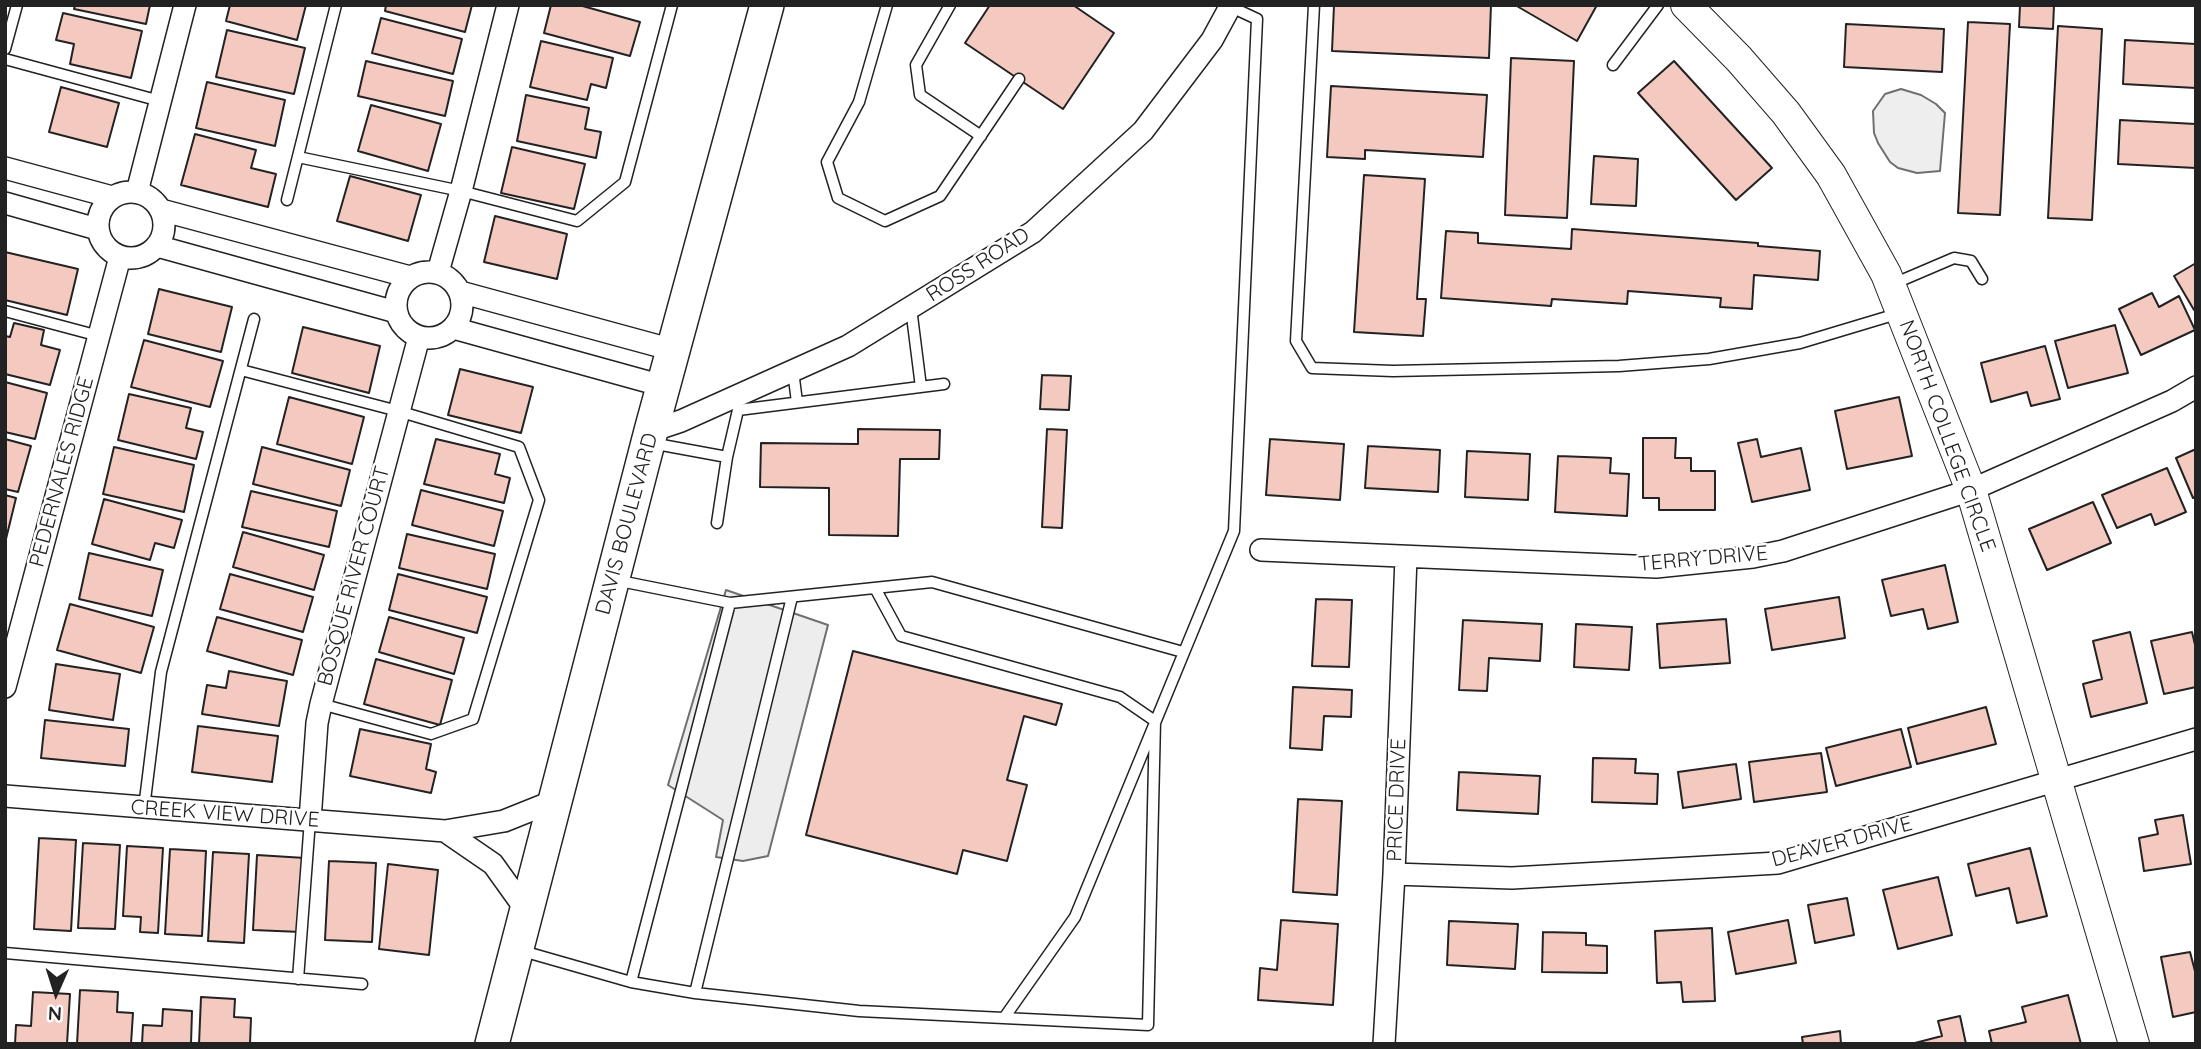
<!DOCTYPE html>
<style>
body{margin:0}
#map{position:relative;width:2201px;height:1049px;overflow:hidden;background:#fff;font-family:Quicksand,sans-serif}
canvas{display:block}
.frame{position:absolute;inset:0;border:7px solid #222;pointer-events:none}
.north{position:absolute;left:21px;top:958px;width:70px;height:70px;-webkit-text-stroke:5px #fff;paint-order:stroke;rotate:183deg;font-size:19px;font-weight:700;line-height:28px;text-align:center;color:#222}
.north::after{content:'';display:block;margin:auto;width:24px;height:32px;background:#222;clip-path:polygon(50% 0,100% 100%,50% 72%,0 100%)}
</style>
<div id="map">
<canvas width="2201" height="1049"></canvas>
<div class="frame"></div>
<div class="north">N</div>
</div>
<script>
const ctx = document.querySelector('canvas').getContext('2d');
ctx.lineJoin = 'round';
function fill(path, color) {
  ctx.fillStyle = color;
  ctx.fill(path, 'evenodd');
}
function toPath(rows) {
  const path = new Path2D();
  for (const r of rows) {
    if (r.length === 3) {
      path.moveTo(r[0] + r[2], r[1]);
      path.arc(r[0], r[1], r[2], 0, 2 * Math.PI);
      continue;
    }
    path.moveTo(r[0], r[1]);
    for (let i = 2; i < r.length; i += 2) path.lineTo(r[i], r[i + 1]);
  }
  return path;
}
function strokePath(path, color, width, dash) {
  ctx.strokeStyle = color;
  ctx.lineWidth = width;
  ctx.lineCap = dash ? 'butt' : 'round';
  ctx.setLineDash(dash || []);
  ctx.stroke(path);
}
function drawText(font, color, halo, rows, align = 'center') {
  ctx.font = font + ' Quicksand,sans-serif';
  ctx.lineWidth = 5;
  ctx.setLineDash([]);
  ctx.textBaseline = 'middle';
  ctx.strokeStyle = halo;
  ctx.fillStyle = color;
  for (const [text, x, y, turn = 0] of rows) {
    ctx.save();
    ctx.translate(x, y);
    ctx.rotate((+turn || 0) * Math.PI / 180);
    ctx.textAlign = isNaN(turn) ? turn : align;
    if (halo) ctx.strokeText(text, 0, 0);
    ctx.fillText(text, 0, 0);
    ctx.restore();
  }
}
const green = toPath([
 [1901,89,1921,95,1936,104,1945,113,1940,171,1917,173,1898,168,1890,162,1878,143,1874,133,1873,111,1885,94,1901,89]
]);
const parking = toPath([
 [726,590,828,625,768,856,743,861,716,857,723,820,668,785,726,590]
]);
const building = toPath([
 [75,5,150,5,146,24,74,9,75,5],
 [230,5,306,5,297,40,226,21,230,5],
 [386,5,472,5,465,32,385,11,386,5],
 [551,5,579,5,640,22,630,56,544,33,551,5],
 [990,5,1073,5,1114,33,1063,109,965,43,990,5],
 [1334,5,1491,5,1489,58,1332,51,1334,5],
 [1515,5,1597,5,1577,41,1515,5],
 [2020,5,2054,5,2053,29,2019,27,2020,5],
 [63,13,142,31,131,78,70,64,74,44,56,40,63,13],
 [381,18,462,39,453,74,372,53,381,18],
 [1968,22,2010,24,2000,215,1958,213,1968,22],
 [1846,24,1944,29,1942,72,1844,67,1846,24],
 [2058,26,2102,29,2092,220,2048,218,2058,26],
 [227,30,305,48,294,94,216,77,227,30],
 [2125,40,2196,44,2196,88,2123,84,2125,40],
 [541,41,613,58,606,88,591,84,587,100,530,87,541,41],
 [1511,58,1574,61,1567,218,1505,215,1511,58],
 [366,61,453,81,445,116,358,96,366,61],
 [1674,61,1772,168,1736,200,1638,93,1674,61],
 [207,82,285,100,275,146,196,128,207,82],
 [1331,86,1487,95,1483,157,1365,150,1365,159,1327,157,1331,86],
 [61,87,119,103,107,147,49,132,61,87],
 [526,95,589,108,585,129,601,132,596,158,517,141,526,95],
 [371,105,441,124,428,171,358,151,371,105],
 [2120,120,2196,124,2196,168,2118,164,2120,120],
 [195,134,256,150,251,168,276,174,268,207,181,185,195,134],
 [512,147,585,164,574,209,501,193,512,147],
 [1594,156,1638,159,1636,206,1591,204,1594,156],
 [1364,175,1425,179,1417,299,1426,299,1423,336,1354,332,1364,175],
 [350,176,421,195,408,241,337,221,350,176],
 [495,216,567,234,557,279,484,262,495,216],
 [1572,229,1758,243,1758,246,1820,251,1818,280,1754,275,1752,309,1720,307,1721,298,1628,291,1627,304,1552,299,1551,306,1441,298,1446,231,1478,233,1478,243,1571,249,1572,229],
 [5,252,78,269,67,315,5,300,5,252],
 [2196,263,2196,310,2194,310,2174,276,2196,263],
 [159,289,232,307,221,352,148,334,159,289],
 [2152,293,2159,307,2179,296,2195,330,2141,355,2119,309,2152,293],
 [14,323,44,330,41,345,60,350,50,385,5,374,5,336,10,337,14,323],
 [2115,325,2128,373,2068,388,2055,341,2115,325],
 [303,327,380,346,369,393,292,373,303,327],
 [144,340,223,361,210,407,131,387,144,340],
 [2045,346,2060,399,2031,406,2027,392,1991,402,1981,363,2045,346],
 [460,369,533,387,521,433,448,415,460,369],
 [1042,375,1071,376,1069,410,1040,409,1042,375],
 [5,382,47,393,35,439,5,432,5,382],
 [129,394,191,408,186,428,203,432,196,459,118,440,129,394],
 [289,397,364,417,352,464,277,444,289,397],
 [1899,397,1912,456,1847,469,1835,411,1899,397],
 [858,429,940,430,939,459,900,459,898,536,829,535,829,488,760,487,761,443,858,444,858,429],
 [1047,429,1067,430,1062,528,1042,527,1047,429],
 [1643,438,1676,438,1675,458,1691,458,1691,471,1715,471,1715,510,1659,510,1659,498,1643,498,1643,438],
 [5,439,31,446,18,492,5,489,5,439],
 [436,439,500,454,495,474,510,478,504,503,424,484,436,439],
 [1270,439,1344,444,1340,500,1266,495,1270,439],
 [1757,439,1761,457,1801,448,1810,490,1752,502,1738,443,1757,439],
 [1368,446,1440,450,1438,492,1365,488,1368,446],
 [114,447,194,465,184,512,103,494,114,447],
 [262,447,350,470,341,506,253,484,262,447],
 [2196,449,2196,497,2193,498,2176,458,2196,449],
 [1467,451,1530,454,1528,500,1465,497,1467,451],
 [1558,456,1611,458,1610,473,1629,474,1627,516,1555,512,1558,456],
 [2167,468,2186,512,2155,525,2151,514,2117,528,2102,495,2167,468],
 [421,490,503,511,494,546,412,525,421,490],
 [251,491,337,511,329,547,242,527,251,491],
 [5,495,16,498,5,543,5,495],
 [104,499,182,520,174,548,155,543,150,560,92,544,104,499],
 [2093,502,2111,543,2047,570,2029,529,2093,502],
 [243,532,324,555,314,590,233,567,243,532],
 [407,534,495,554,487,589,399,568,407,534],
 [89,553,163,570,152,616,79,599,89,553],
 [1945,565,1958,622,1928,629,1923,609,1891,616,1882,580,1945,565],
 [230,574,313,597,303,632,220,609,230,574],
 [398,574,487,597,477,633,389,610,398,574],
 [1839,597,1845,638,1772,650,1765,609,1839,597],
 [1316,599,1352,600,1349,667,1312,666,1316,599],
 [70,604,154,627,141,673,57,650,70,604],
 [217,617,302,640,293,675,207,651,217,617],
 [389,617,464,638,454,674,379,652,389,617],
 [1726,619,1730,663,1660,668,1657,624,1726,619],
 [1463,620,1542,624,1540,661,1489,658,1487,691,1459,690,1463,620],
 [1576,624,1632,627,1629,670,1574,667,1576,624],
 [2130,632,2147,703,2091,717,2083,684,2102,679,2093,641,2130,632],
 [2192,632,2196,649,2196,687,2164,694,2151,641,2192,632],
 [853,651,1062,704,1056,725,1024,716,1007,780,1027,785,1007,861,963,850,957,874,806,835,853,651],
 [376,659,452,680,440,725,364,704,376,659],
 [56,664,120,674,113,720,49,710,56,664],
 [229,671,287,681,279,726,202,714,207,685,226,688,229,671],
 [1293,687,1352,690,1351,717,1324,716,1322,750,1290,748,1293,687],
 [1986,707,1996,744,1917,764,1908,728,1986,707],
 [45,720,129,729,125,766,41,758,45,720],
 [198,726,278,736,272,782,192,772,198,726],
 [360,729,431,744,426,769,436,772,431,793,350,776,360,729],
 [1901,729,1911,767,1836,786,1826,748,1901,729],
 [1821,753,1827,792,1754,802,1749,762,1821,753],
 [1593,758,1636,759,1635,773,1658,774,1657,804,1592,802,1593,758],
 [1736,764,1741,799,1683,808,1678,772,1736,764],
 [1459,772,1540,776,1538,814,1457,810,1459,772],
 [1298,799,1342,801,1337,895,1293,892,1298,799],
 [2183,815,2191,864,2144,871,2139,838,2158,834,2155,820,2183,815],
 [39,838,76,840,71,931,34,929,39,838],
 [83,843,120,845,115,929,78,928,83,843],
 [127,846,163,848,158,933,140,932,141,917,123,916,127,846],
 [2030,848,2047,916,2017,923,2009,888,1976,896,1968,864,2030,848],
 [170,849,206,851,202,936,165,934,170,849],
 [213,852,249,854,244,943,208,941,213,852],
 [257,855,305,858,301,932,253,930,257,855],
 [329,861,376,863,372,942,325,940,329,861],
 [388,864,438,870,429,955,379,949,388,864],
 [1938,877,1952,935,1898,949,1883,890,1938,877],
 [1847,898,1854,935,1815,943,1808,905,1847,898],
 [1281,920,1338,924,1333,1005,1258,1000,1260,968,1277,970,1281,920],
 [1788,920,1796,963,1736,974,1728,932,1788,920],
 [1449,921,1518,924,1515,969,1447,965,1449,921],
 [1712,928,1715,1001,1683,1002,1681,982,1657,983,1655,931,1712,928],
 [1543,932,1586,933,1586,945,1607,946,1607,973,1542,972,1543,932],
 [2190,952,2196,975,2196,1012,2173,1017,2161,957,2190,952],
 [80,990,118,992,117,1012,133,1013,131,1044,77,1044,80,990],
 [33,992,70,994,67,1044,15,1044,16,1025,31,1026,33,992],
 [2068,995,2081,1044,1992,1044,1989,1031,2026,1022,2022,1007,2068,995],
 [201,997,235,999,234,1017,251,1018,250,1044,199,1044,201,997],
 [163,1009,192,1011,191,1044,142,1044,143,1025,162,1026,163,1009],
 [1960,1016,1966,1044,1911,1044,1942,1036,1938,1021,1960,1016],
 [1840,1031,1841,1044,1803,1044,1802,1037,1840,1031]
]);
const lane = toPath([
 [887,5,859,102,827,162,838,198,885,221,940,196,1019,79],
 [950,5,916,65,920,95,981,136],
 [1314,5,1296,341,1312,368,1393,371,1619,366,1709,359,1800,343,1900,313],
 [5,49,17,5],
 [5,59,160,101],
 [1613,65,1658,5],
 [298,157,461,191,577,221,625,182,672,5],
 [287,200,336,5],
 [1893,284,1954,258,1971,261,1982,279],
 [911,308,921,387],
 [5,311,99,336],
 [241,370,398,411,519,447,539,500,473,719,431,734,321,704],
 [793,371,797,402],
 [651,443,727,457],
 [717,523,727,457,738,410,944,384],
 [615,580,730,603,932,582,1183,652],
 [144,808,161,672,254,319],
 [519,950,631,982,695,993,792,597],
 [5,953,362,984],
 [298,979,310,820],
 [631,982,730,603],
 [695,993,859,1011,1148,1025,1155,721,1120,697,901,636,875,588],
 [1004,1018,1075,917,1234,531,1257,19,1229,6]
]);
const street = toPath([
 [5,168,112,197],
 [131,225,33],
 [137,192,185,5],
 [5,203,97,229],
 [161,210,410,277],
 [157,246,396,312],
 [429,305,33],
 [438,272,461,191,508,5],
 [460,292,673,350],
 [453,328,663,386],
 [651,431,681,421,848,346,1033,232,1143,131,1212,40,1231,5],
 [1261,550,1656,567,1753,557,1783,551,1971,490,2172,401,2196,387],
 [5,687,120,257],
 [5,796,445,831,504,821,554,801],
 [310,820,317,723,321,704,419,337],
 [445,831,493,864,526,910],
 [1394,874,1512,878,1778,863,2196,739],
 [1384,1044,1394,874,1406,557]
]);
const secondary = toPath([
 [1686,5,1739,59,1786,113,1831,175,1886,274,1971,490,2134,1044]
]);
const primary = toPath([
 [492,1044,651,431,767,5]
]);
const streetNames = [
 ["ROSS ROAD",978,265,-33],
 ["NORTH COLLEGE CIRCLE",1947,436,70],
 ["PEDERNALES RIDGE",62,472,-75],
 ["DAVIS BOULEVARD",627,524,-75],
 ["TERRY DRIVE",1703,559,-5],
 ["BOSQUE RIVER COURT",354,576,-75],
 ["PRICE DRIVE",1397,800,-88],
 ["CREEK VIEW DRIVE",225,814,4],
 ["DEAVER DRIVE",1842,842,-15]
];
fill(green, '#eee');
strokePath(green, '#6f6f6f', 2);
fill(parking, '#ededed');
strokePath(parking, '#6f6f6f', 2);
fill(building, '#f3c9c0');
strokePath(building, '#222', 2);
strokePath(lane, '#222', 13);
strokePath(street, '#222', 24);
strokePath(secondary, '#222', 32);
strokePath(primary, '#222', 36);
strokePath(lane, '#fff', 10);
strokePath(street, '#fff', 21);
strokePath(secondary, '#fff', 30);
strokePath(primary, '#fff', 33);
drawText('21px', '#222', '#fff', streetNames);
</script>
